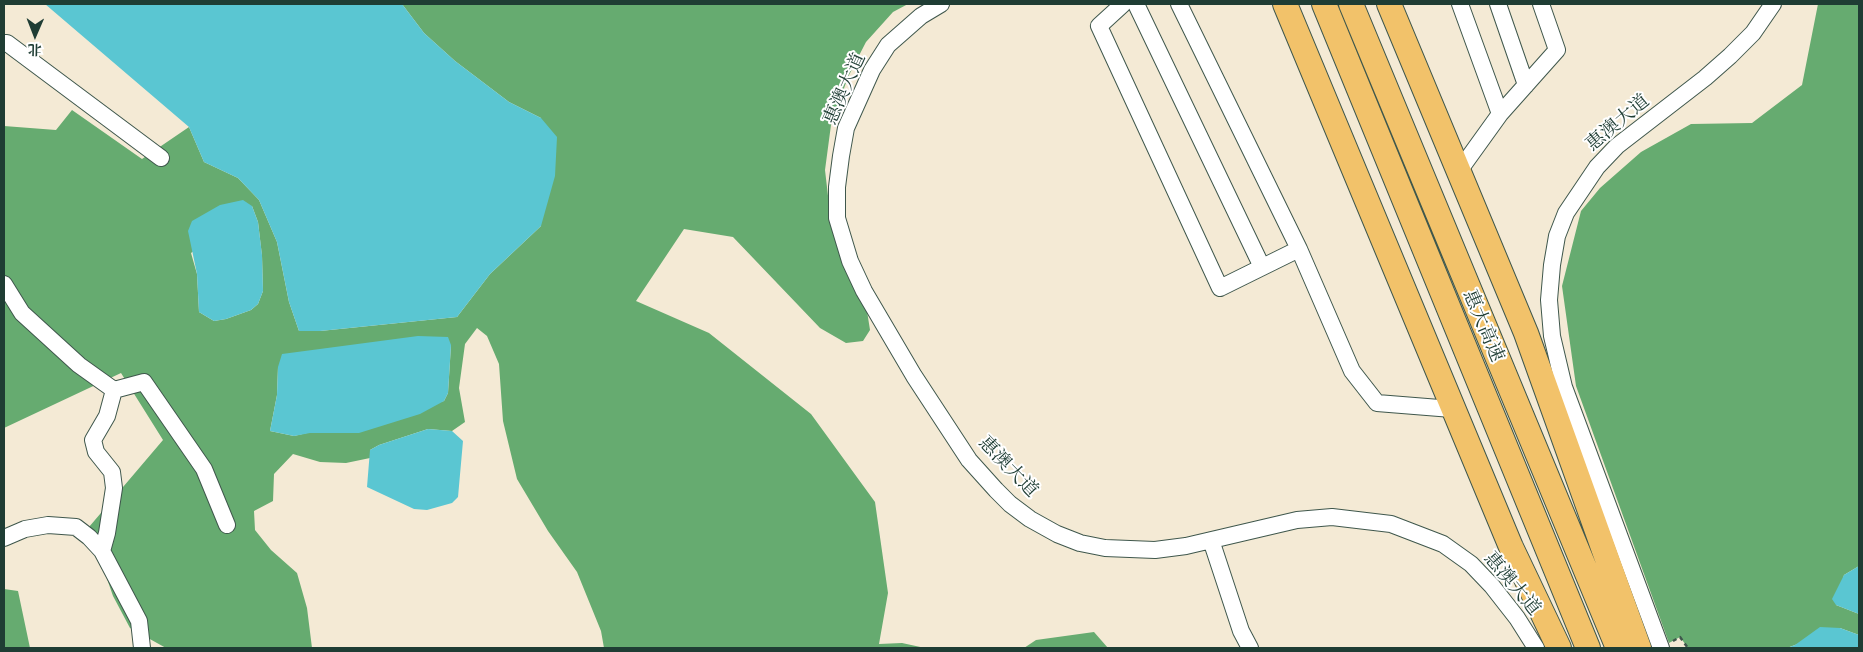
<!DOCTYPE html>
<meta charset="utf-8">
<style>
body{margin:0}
#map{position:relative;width:1863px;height:652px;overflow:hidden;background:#f4ead5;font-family:"EB Garamond","Noto Serif SC",serif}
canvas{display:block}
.frame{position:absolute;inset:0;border:5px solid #1f3d34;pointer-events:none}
.north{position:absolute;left:10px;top:10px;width:50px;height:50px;-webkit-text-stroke:4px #fff;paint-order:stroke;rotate:181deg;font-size:14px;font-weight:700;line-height:20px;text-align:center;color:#1f3d34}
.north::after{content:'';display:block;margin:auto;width:18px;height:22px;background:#1f3d34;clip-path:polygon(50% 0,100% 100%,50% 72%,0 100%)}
</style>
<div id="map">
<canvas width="1863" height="652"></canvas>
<div class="frame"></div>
<div class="north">北</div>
</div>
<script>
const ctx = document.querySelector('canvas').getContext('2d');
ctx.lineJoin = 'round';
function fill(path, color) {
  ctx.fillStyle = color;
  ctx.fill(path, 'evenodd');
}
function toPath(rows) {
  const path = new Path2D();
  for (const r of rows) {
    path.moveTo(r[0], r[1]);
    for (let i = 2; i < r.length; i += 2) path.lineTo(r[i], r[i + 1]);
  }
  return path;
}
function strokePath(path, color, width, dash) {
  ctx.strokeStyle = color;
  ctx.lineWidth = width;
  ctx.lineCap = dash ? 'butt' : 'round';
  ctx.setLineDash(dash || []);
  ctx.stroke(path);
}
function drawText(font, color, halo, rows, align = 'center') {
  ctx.font = font + ' "EB Garamond","Noto Serif SC",serif';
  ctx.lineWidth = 4;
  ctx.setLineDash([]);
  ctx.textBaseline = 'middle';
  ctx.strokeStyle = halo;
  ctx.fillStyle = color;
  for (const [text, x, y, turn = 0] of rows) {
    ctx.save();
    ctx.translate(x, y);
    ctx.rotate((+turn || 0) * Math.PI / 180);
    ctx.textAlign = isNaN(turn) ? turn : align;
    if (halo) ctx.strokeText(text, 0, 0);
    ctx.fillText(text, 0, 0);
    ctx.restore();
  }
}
const forest = toPath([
 [402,4,908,4,893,12,866,42,848,77,831,125,825,170,830,213,836,242,867,311,870,330,863,341,846,343,820,328,733,237,684,229,636,301,709,333,811,414,875,502,888,593,879,644,902,643,925,648,604,648,601,631,577,572,548,531,517,479,503,421,499,364,487,336,477,328,465,344,459,388,465,422,452,431,428,429,379,445,370,450,370,458,346,463,320,462,293,454,274,474,273,501,254,511,255,530,271,550,297,573,307,608,312,648,166,648,130,628,113,596,89,527,163,440,121,373,4,428,4,126,56,130,72,110,142,159,189,127,204,162,238,178,259,200,277,242,289,302,299,331,320,331,457,317,490,274,541,226,541,118,509,102,455,61,424,33],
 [252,206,258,222,262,256,263,291,258,304,251,310,226,319,214,321,199,312,197,274,191,253],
 [451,345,448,393,444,401,294,436,270,431,277,395,278,367],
 [1818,4,1859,4,1859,566,1844,575,1836,605,1859,614,1859,635,1840,628,1787,648,1688,648,1680,637,1669,643,1576,386,1562,286,1581,211,1600,188,1641,152,1691,124,1752,123,1802,85],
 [4,589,18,591,30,648,4,648],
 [1094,632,1108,648,1024,648,1036,640]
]);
const water = toPath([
 [45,4,402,4,424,33,455,61,509,102,541,118,557,137,555,176,541,226,490,274,457,317,320,331,299,331,289,302,277,242,259,200,238,178,204,162,189,127],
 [243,200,252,206,258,222,262,255,263,291,258,304,251,310,226,319,214,321,199,312,197,274,188,231,192,221,220,205],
 [418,336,448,337,451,345,448,393,444,401,420,414,359,433,310,433,294,436,270,431,277,395,278,367,282,354],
 [428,429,452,431,463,441,458,497,452,503,427,510,414,509,367,487,370,450,379,445],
 [1859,566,1859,614,1836,605,1832,599,1844,575],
 [1820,627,1840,628,1859,635,1859,648,1787,648,1795,645]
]);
const path = toPath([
 [1673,641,1680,637,1688,648]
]);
const minor = toPath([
 [941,4,921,16,888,45,872,70,846,128,841,156,837,187,837,218,850,261,864,291,914,376,969,460,996,490,1010,504,1030,519,1057,534,1080,543,1105,548,1155,550,1186,546,1297,520,1332,517,1391,524,1443,544,1471,564,1492,586,1517,618,1536,648],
 [1123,4,1099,26,1220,288,1299,249,1352,371,1377,403,1452,409],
 [1136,4,1262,267],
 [1179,4,1299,249],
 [1460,4,1500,114],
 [1498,4,1526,85],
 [4,43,7,43,161,158],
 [1459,171,1500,114,1557,50,1541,4],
 [4,284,22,313,79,365,114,390],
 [4,538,25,529,48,525,76,527,89,537,102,551,139,621,142,648],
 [1211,540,1241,631,1250,648],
 [102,551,107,533,114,488,112,472,96,452,93,440,107,416,114,390,144,382,204,469,227,525],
 [1661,648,1564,387,1552,336,1549,300,1552,265,1557,236,1566,213,1597,167,1617,146,1705,78,1730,56,1753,33,1773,4]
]);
const highway = toPath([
 [1285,4,1511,547,1559,648],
 [1324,4,1588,648],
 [1351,4,1618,648],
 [1389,4,1526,333,1639,648]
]);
const streetNames = [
 ["惠澳大道",845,89,-66],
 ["惠澳大道",1618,123,-40],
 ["惠大高速",1483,326,67],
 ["惠澳大道",1008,467,46],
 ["惠澳大道",1512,584,50]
];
fill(forest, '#66ab70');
fill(water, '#5ac6d2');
strokePath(minor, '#3f574c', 18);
strokePath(highway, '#3f574c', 26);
strokePath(path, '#3f574c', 2.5, [4, 4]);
strokePath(minor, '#fff', 16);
strokePath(highway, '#f2c26a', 24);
drawText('19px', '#1f3d34', '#fff', streetNames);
</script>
